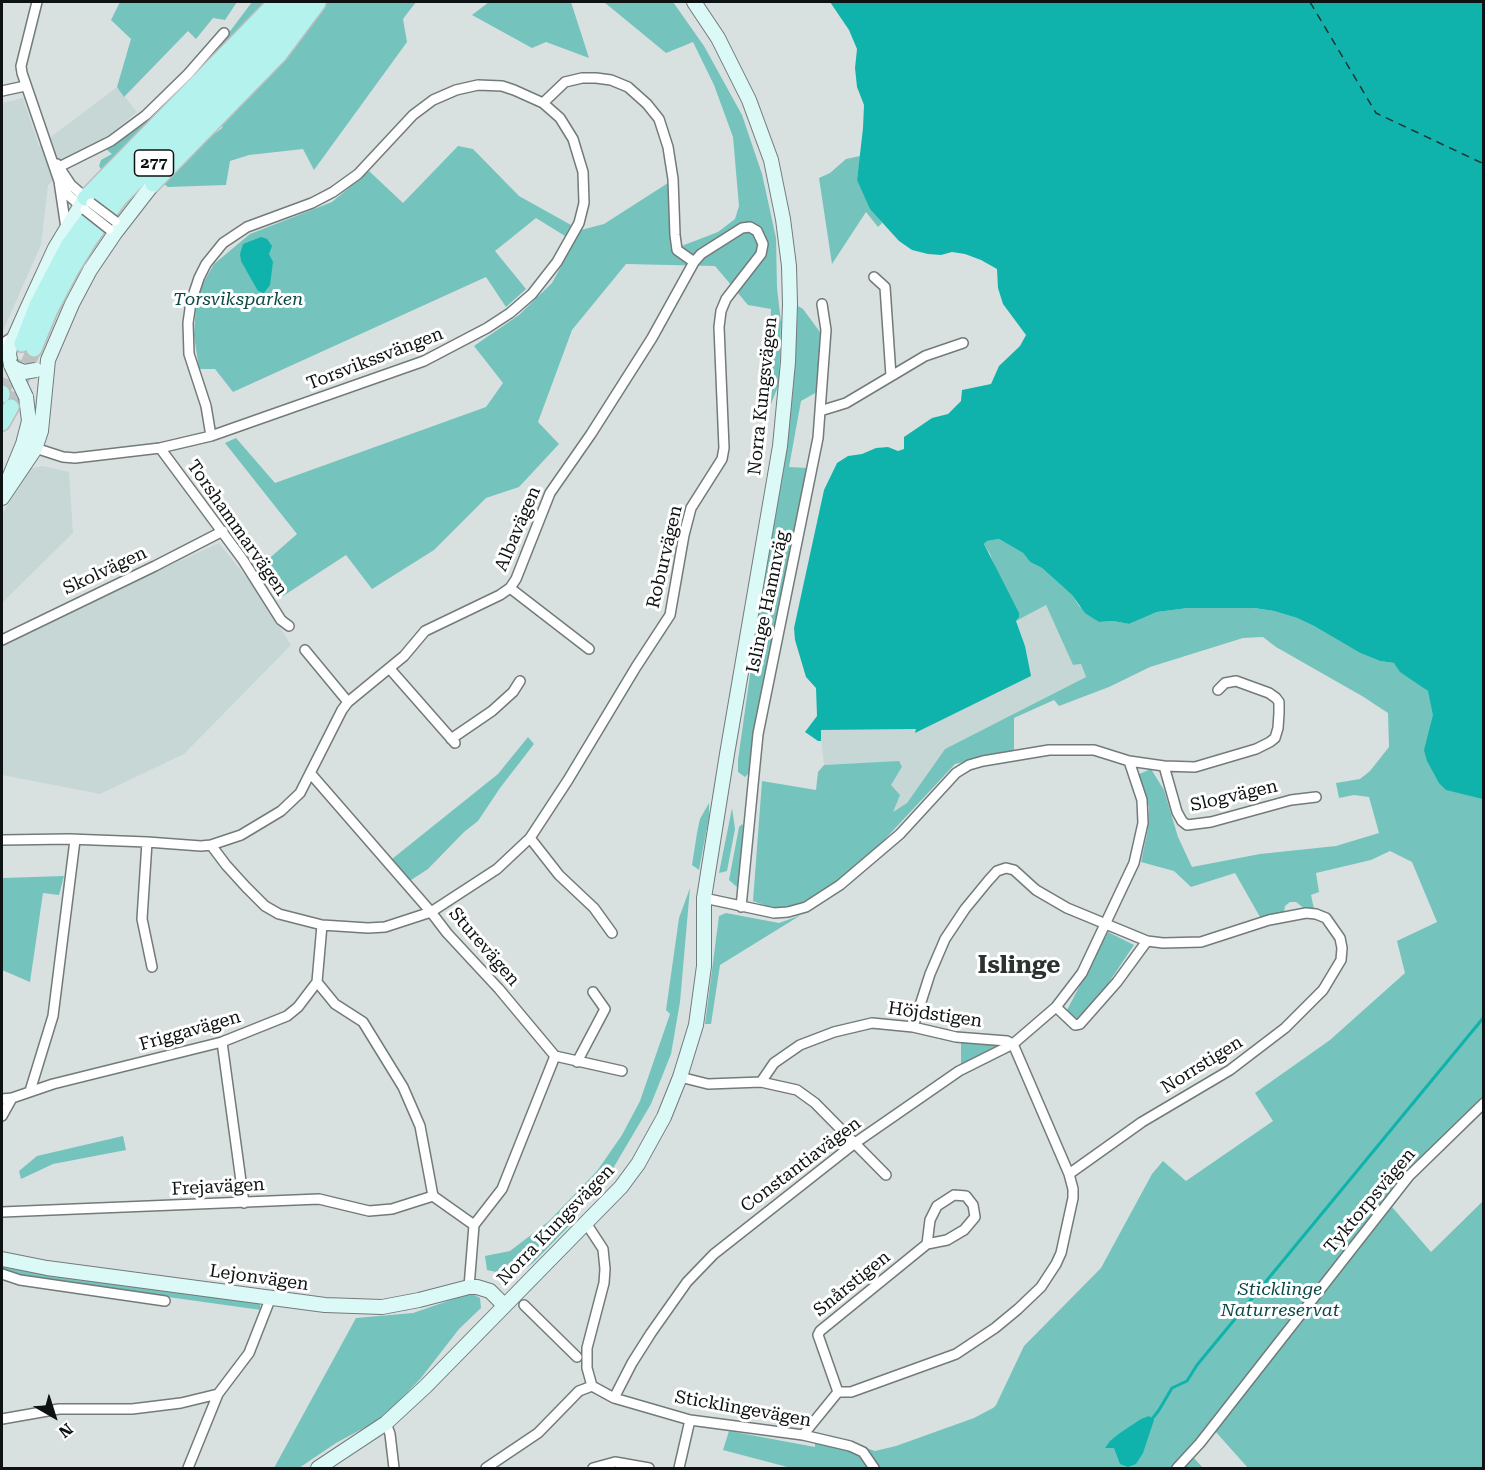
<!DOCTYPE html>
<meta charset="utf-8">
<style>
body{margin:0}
#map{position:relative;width:1485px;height:1470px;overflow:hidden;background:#d9e1e0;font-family:"Roboto Serif",serif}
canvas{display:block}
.frame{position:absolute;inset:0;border:3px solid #0f1212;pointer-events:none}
.north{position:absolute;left:24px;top:1386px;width:60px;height:60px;-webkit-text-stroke:4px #fff;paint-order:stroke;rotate:141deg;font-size:16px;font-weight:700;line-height:24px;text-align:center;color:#0f1212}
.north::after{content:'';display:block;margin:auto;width:21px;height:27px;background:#0f1212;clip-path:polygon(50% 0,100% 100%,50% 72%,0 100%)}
</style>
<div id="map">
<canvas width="1485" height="1470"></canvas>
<div class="frame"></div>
<div class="north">N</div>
</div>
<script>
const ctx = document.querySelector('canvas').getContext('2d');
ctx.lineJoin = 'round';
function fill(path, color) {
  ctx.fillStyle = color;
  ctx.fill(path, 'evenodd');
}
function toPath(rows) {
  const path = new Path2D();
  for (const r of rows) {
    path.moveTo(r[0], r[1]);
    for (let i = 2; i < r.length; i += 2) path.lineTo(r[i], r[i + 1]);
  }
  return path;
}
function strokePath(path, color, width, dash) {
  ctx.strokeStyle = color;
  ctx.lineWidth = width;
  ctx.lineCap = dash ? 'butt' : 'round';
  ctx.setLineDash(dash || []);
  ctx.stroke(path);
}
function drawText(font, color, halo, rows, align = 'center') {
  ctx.font = font + ' "Roboto Serif",serif';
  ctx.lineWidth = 6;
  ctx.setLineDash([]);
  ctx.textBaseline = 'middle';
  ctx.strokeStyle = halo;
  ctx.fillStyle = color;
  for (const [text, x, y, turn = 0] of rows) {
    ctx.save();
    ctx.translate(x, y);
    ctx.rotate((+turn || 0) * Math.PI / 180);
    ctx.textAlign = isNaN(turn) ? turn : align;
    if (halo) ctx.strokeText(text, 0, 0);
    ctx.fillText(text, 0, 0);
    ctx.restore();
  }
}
const built = toPath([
 [117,87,137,112,48,185,41,245,2,333,2,103,23,98,39,146],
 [43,466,69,472,73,533,2,603,2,514,27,475,32,468],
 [219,543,258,592,291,645,184,754,100,794,2,775,2,647,16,636],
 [1046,605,1073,665,1081,664,1086,677,945,749,907,803,892,813,890,785,902,768,899,762,824,765,820,730,916,729,1030,676,1025,646,1016,621]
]);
const green = toPath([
 [120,2,237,2,225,20,213,18,196,39,188,31,124,97,117,87,131,39,111,20],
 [252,2,269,2,104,169,101,169,99,166,101,160,112,154,106,149,141,126,198,70,231,30],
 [328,2,416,2,403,19,407,42,314,170,303,149,249,155,230,161,226,185,168,187,163,183,196,148,222,128,223,121,292,49],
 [489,2,571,2,589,58,546,42,532,48,472,15],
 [604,2,673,2,704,46,742,115,762,174,776,238,777,288,781,322,779,384,767,414,771,309,748,305,715,266,626,264,572,330,538,422,559,444,519,487,486,498,434,550,372,589,346,555,280,598,255,571,297,534,225,443,236,438,275,483,486,407,503,383,474,346,519,315,552,283,581,230,604,224,668,183,671,250,718,232,735,219,739,206,733,137,714,85,693,42,666,53],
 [458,146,473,149,519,196,571,225,565,236,536,218,495,251,526,289,506,307,486,277,233,392,215,369,199,369,194,335,196,305,201,287,214,264,250,234,332,202,369,171,403,203],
 [860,156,857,180,882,223,878,227,866,212,832,264,819,178,830,173,846,159],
 [798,306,803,309,820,332,817,392,801,401,789,467,808,468,749,773,745,777,738,772,738,760,758,618,785,461,793,392],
 [999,539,1023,553,1030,562,1042,568,1072,595,1079,606,1099,622,1113,621,1129,624,1157,612,1188,608,1253,608,1274,611,1297,618,1314,626,1360,653,1380,661,1394,663,1429,692,1483,790,1483,1111,1413,1180,1392,1207,1431,1252,1483,1201,1483,1468,1248,1468,1215,1431,1193,1457,1203,1468,791,1468,723,1450,729,1431,815,1447,815,1432,844,1440,875,1451,896,1446,974,1418,993,1408,996,1405,1024,1346,1101,1268,1152,1174,1163,1161,1186,1181,1273,1121,1255,1093,1330,1040,1405,973,1397,941,1437,922,1412,862,1390,851,1371,860,1316,873,1319,892,1311,895,1314,909,1305,909,1296,902,1290,902,1285,906,1284,912,1260,917,1235,873,1191,887,1174,871,1141,862,1148,829,1149,807,1137,775,1151,769,1164,790,1178,837,1192,867,1260,854,1336,846,1379,833,1369,797,1354,795,1339,798,1336,783,1360,779,1370,771,1389,747,1388,713,1362,696,1276,647,1263,637,1243,638,1150,667,1109,687,1059,706,1054,700,1014,718,1014,751,955,764,873,852,830,890,806,904,784,909,767,906,753,901,762,781,816,790,818,772,824,765,899,761,902,767,891,785,900,795,893,812,907,803,945,749,1086,677,1081,664,1073,665,1046,605,1016,621,990,554,984,544,987,541],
 [528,737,534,744,500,788,478,821,464,832,428,869,408,882,392,859,498,774],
 [709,803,709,817,699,870,692,865,697,833,700,819],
 [732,808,735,829,727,871,719,873],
 [742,824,743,826,738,888,729,880,739,827],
 [64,876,59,895,43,893,30,982,2,970,2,878],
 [690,888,680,1002,671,1054,651,1104,605,1182,568,1220,569,1226,533,1263,515,1276,487,1270,485,1256,510,1251,548,1222,597,1171,622,1135,640,1101,670,1014,666,1010,679,918],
 [726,913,779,923,801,915,720,965,711,1024,705,1024,719,916],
 [1108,932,1134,945,1101,994,1077,1019,1067,1010],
 [961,1041,996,1042,995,1049,961,1064],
 [123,1136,126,1150,53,1164,21,1179,19,1171,37,1156],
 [2,1265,259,1301,261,1310,46,1280,2,1271],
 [471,1293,480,1298,481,1308,459,1329,421,1378,397,1403,375,1422,336,1443,299,1468,274,1468,356,1318,413,1313]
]);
const water = toPath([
 [830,2,1483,2,1483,799,1446,790,1439,783,1427,761,1424,750,1433,715,1428,691,1400,672,1394,663,1380,661,1360,653,1314,626,1297,618,1274,611,1254,608,1188,608,1157,612,1129,624,1113,621,1099,622,1085,613,1072,595,1042,568,1030,562,1023,553,999,539,987,541,984,544,1019,613,1019,617,1016,621,1025,646,1031,676,915,733,916,729,821,730,821,741,818,741,805,732,817,716,816,688,806,677,795,640,794,628,824,490,837,463,848,456,862,454,876,448,888,447,898,451,904,449,904,437,932,418,948,414,961,401,962,390,991,384,999,366,1020,346,1026,335,1003,304,998,288,997,269,981,260,965,254,952,252,941,255,928,254,912,250,899,241,870,209,857,180,863,128,864,105,857,87,855,68,857,49,849,30],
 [261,237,267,239,272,246,269,254,273,262,270,285,264,293,258,291,241,261,240,254,243,244],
 [1149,1416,1154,1420,1143,1453,1136,1464,1128,1467,1120,1464,1114,1448,1105,1448,1110,1441,1120,1433,1141,1419]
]);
const stream = toPath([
 [1152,1419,1159,1410,1172,1388,1187,1381,1197,1365,1484,1017]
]);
const ferry = toPath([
 [1310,2,1376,113,1484,164]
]);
const primaryTunnel = toPath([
 [2,393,22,344],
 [11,407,34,349]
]);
const street = toPath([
 [37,2,21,66,22,73,59,181,66,228],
 [2,91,25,86],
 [543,103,565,82,582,78,596,78,611,80,628,87,647,104,659,119,668,147,673,179,675,235,677,250,694,262],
 [57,164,71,185,87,199],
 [55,169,111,141,146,115,188,74,224,33],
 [60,183,68,195,83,208],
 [874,277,885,287,891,376],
 [2,344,14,336],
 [820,411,846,403,925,356,963,343],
 [32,447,63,457,75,458,160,448,211,436,424,361,487,328,510,313,532,294,557,262,579,223,584,203,583,172,573,139,560,118,543,103,514,90,502,86,478,85,456,90,433,100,413,115,358,174,333,192,312,203,247,227,223,243,206,264,199,278,191,302,188,323,189,354,206,406,211,436],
 [160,448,243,560,281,620,289,626],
 [510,588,589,649],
 [2,640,155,566,223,531],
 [305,650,348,702],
 [390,669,455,743],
 [451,739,492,711,513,692,520,681],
 [1129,761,1164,766,1195,767,1256,749,1270,742,1275,738,1278,728,1279,713,1279,702,1276,698,1269,693,1236,681,1225,683,1218,690],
 [1164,766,1177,812,1182,821,1187,825,1211,822,1291,800,1316,797],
 [530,838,559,875,594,908,612,933],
 [2,840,69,839,147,842,201,846,211,845,241,835,281,811,300,793,342,710,348,702,404,656,425,631,500,595,510,588,516,579,550,493,591,434,652,338,694,262,701,254,742,228,750,227,757,231,763,244,761,254,726,299,721,311,719,327,724,448,722,459,691,508,684,535,670,615,636,667,568,780,530,838,497,869,431,912,311,774],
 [147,842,142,919,152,967],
 [211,845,226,865,246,887,265,906,279,914,322,925,368,928,385,927,431,912,447,933,499,989,555,1056,502,1189,474,1225,469,1287],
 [741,907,758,734,818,438,826,330,822,304],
 [317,982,335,1004,363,1022,403,1087,420,1126,433,1196,474,1225],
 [1056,1007,1075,1025,1080,1024,1117,982,1147,941],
 [222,1042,244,1203],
 [555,1056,622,1071],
 [577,1062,605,1009,593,992],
 [680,1077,708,1084,761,1082,797,1090,815,1103,886,1175],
 [761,1082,774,1063,800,1045,834,1032,872,1023,913,1027,956,1037,1007,1041,1013,1044,1069,1174],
 [30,1091,53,1016,75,840],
 [2,1099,12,1098,53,1084,222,1042,287,1016,298,1007,317,982,322,925],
 [2,1116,12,1098],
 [954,1195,966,1196,973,1205,975,1217,964,1230,947,1240,927,1244,930,1220,937,1206,954,1195],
 [2,1212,319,1199,369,1211,392,1209,433,1196],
 [586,1223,603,1249,605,1269,604,1283,587,1348,587,1368,592,1386,614,1398,690,1420,803,1435,850,1446,863,1452,874,1468],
 [2,1274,20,1280,165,1301],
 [524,1305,577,1357],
 [838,1392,818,1335,820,1331,927,1244],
 [614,1398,632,1363,651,1333,687,1282,714,1254,855,1143,959,1071,1013,1044,1056,1007,1082,973,1134,863,1143,823,1142,800,1129,761,1094,750,1049,750,983,761,969,765,956,773,900,834,840,885,806,907,788,912,774,913,704,898],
 [2,1419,59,1409,132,1409,181,1403,218,1394],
 [386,1423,390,1434,394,1468],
 [803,1435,838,1392,851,1392,956,1354,995,1328,1018,1309,1041,1287,1056,1264,1061,1253,1073,1198,1073,1189,1069,1174,1142,1122,1230,1070,1285,1028,1323,990,1341,960,1342,948,1340,938,1326,918,1316,914,1306,913,1269,920,1201,942,1163,943,1147,941,1067,908,1036,890,1014,870,1006,868,997,871,988,881,965,909,945,939,930,974,913,1027],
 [188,1468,218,1394,249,1353,271,1297],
 [486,1468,538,1433,579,1391,592,1386],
 [593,1468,615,1462,649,1468],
 [679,1468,690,1420],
 [1177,1468,1200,1443,1409,1176,1484,1103]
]);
const secondary = toPath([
 [11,365,9,354,10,347,26,311,55,248,85,198],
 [7,483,23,444,29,421,26,397],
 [2,498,35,449,41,431,48,360,72,304,90,270,115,233,153,184],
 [2,1259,47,1268,325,1305,382,1307,419,1300,469,1287,477,1287,490,1291,504,1305],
 [318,1468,386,1423,426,1386,621,1187,638,1164,664,1117,680,1077,696,1025,704,966,704,898,727,754,780,446,788,362,790,304,789,266,783,219,771,160,749,100,718,38,694,2]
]);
const primary = toPath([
 [153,184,279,55,318,3],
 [85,198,276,2],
 [22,344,37,305,68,246,99,203,148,149,223,74,291,2],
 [34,349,50,310,71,270,90,239,119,199,278,36,309,2],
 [2,395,2,393],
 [2,423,11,407]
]);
const streetBridge = toPath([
 [91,203,115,221],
 [85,210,109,229]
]);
const secondaryBridge = toPath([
 [11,365,26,397],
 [11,365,14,368,24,372,36,370]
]);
const shields = [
 [154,163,39]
];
const shieldNames = [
 ["277",154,163]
];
const parkNames = [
 ["Torsviksparken",238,300],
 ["Sticklinge",1280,1290],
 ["Naturreservat",1280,1311]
];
const streetNames = [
 ["Torsvikssvängen",375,359,-21],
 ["Norra Kungsvägen",763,396,-84],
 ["Torshammarvägen",237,528,55],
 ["Albavägen",518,529,-67],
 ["Roburvägen",665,557,-77],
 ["Skolvägen",105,571,-25],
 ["Islinge Hamnväg",768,602,-78],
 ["Slogvägen",1234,796,-13],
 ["Sturevägen",484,947,49],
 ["Höjdstigen",935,1015,8],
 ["Friggavägen",190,1031,-16],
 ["Norrstigen",1202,1065,-32],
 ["Constantiavägen",801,1165,-37],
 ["Frejavägen",218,1187,-3],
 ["Tyktorpsvägen",1370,1201,-50],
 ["Norra Kungsvägen",556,1225,-46],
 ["Lejonvägen",259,1278,8],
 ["Snårstigen",852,1284,-39],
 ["Sticklingevägen",743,1409,10]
];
const districtNames = [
 ["Islinge",1019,966]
];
fill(built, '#c6d7d6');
fill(green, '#74c3bd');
fill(water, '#10b3ab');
strokePath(stream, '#10b3ab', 3);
strokePath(ferry, '#1d3533', 1.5, [8, 6]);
strokePath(primaryTunnel, '#bbc2c1', 15, [15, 8]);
strokePath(street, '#737a7a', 12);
strokePath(secondary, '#737a7a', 16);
strokePath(primary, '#bcbdbd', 18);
strokePath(street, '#fff', 9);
strokePath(secondary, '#daf9f7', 14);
strokePath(primary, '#b4f2ee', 15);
strokePath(streetBridge, '#737a7a', 12, []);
strokePath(secondaryBridge, '#737a7a', 16, []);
strokePath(streetBridge, '#fff', 9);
strokePath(secondaryBridge, '#daf9f7', 14);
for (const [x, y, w] of shields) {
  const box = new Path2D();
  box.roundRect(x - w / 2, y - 13, w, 26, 4.5);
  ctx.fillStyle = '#fff';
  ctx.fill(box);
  strokePath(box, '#0f1212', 1.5);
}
drawText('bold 16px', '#0f1212', null, shieldNames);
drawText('italic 18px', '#0b4946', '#fff', parkNames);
drawText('18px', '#0f1212', '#fff', streetNames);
drawText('bold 24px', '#2c3231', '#fff', districtNames);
</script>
